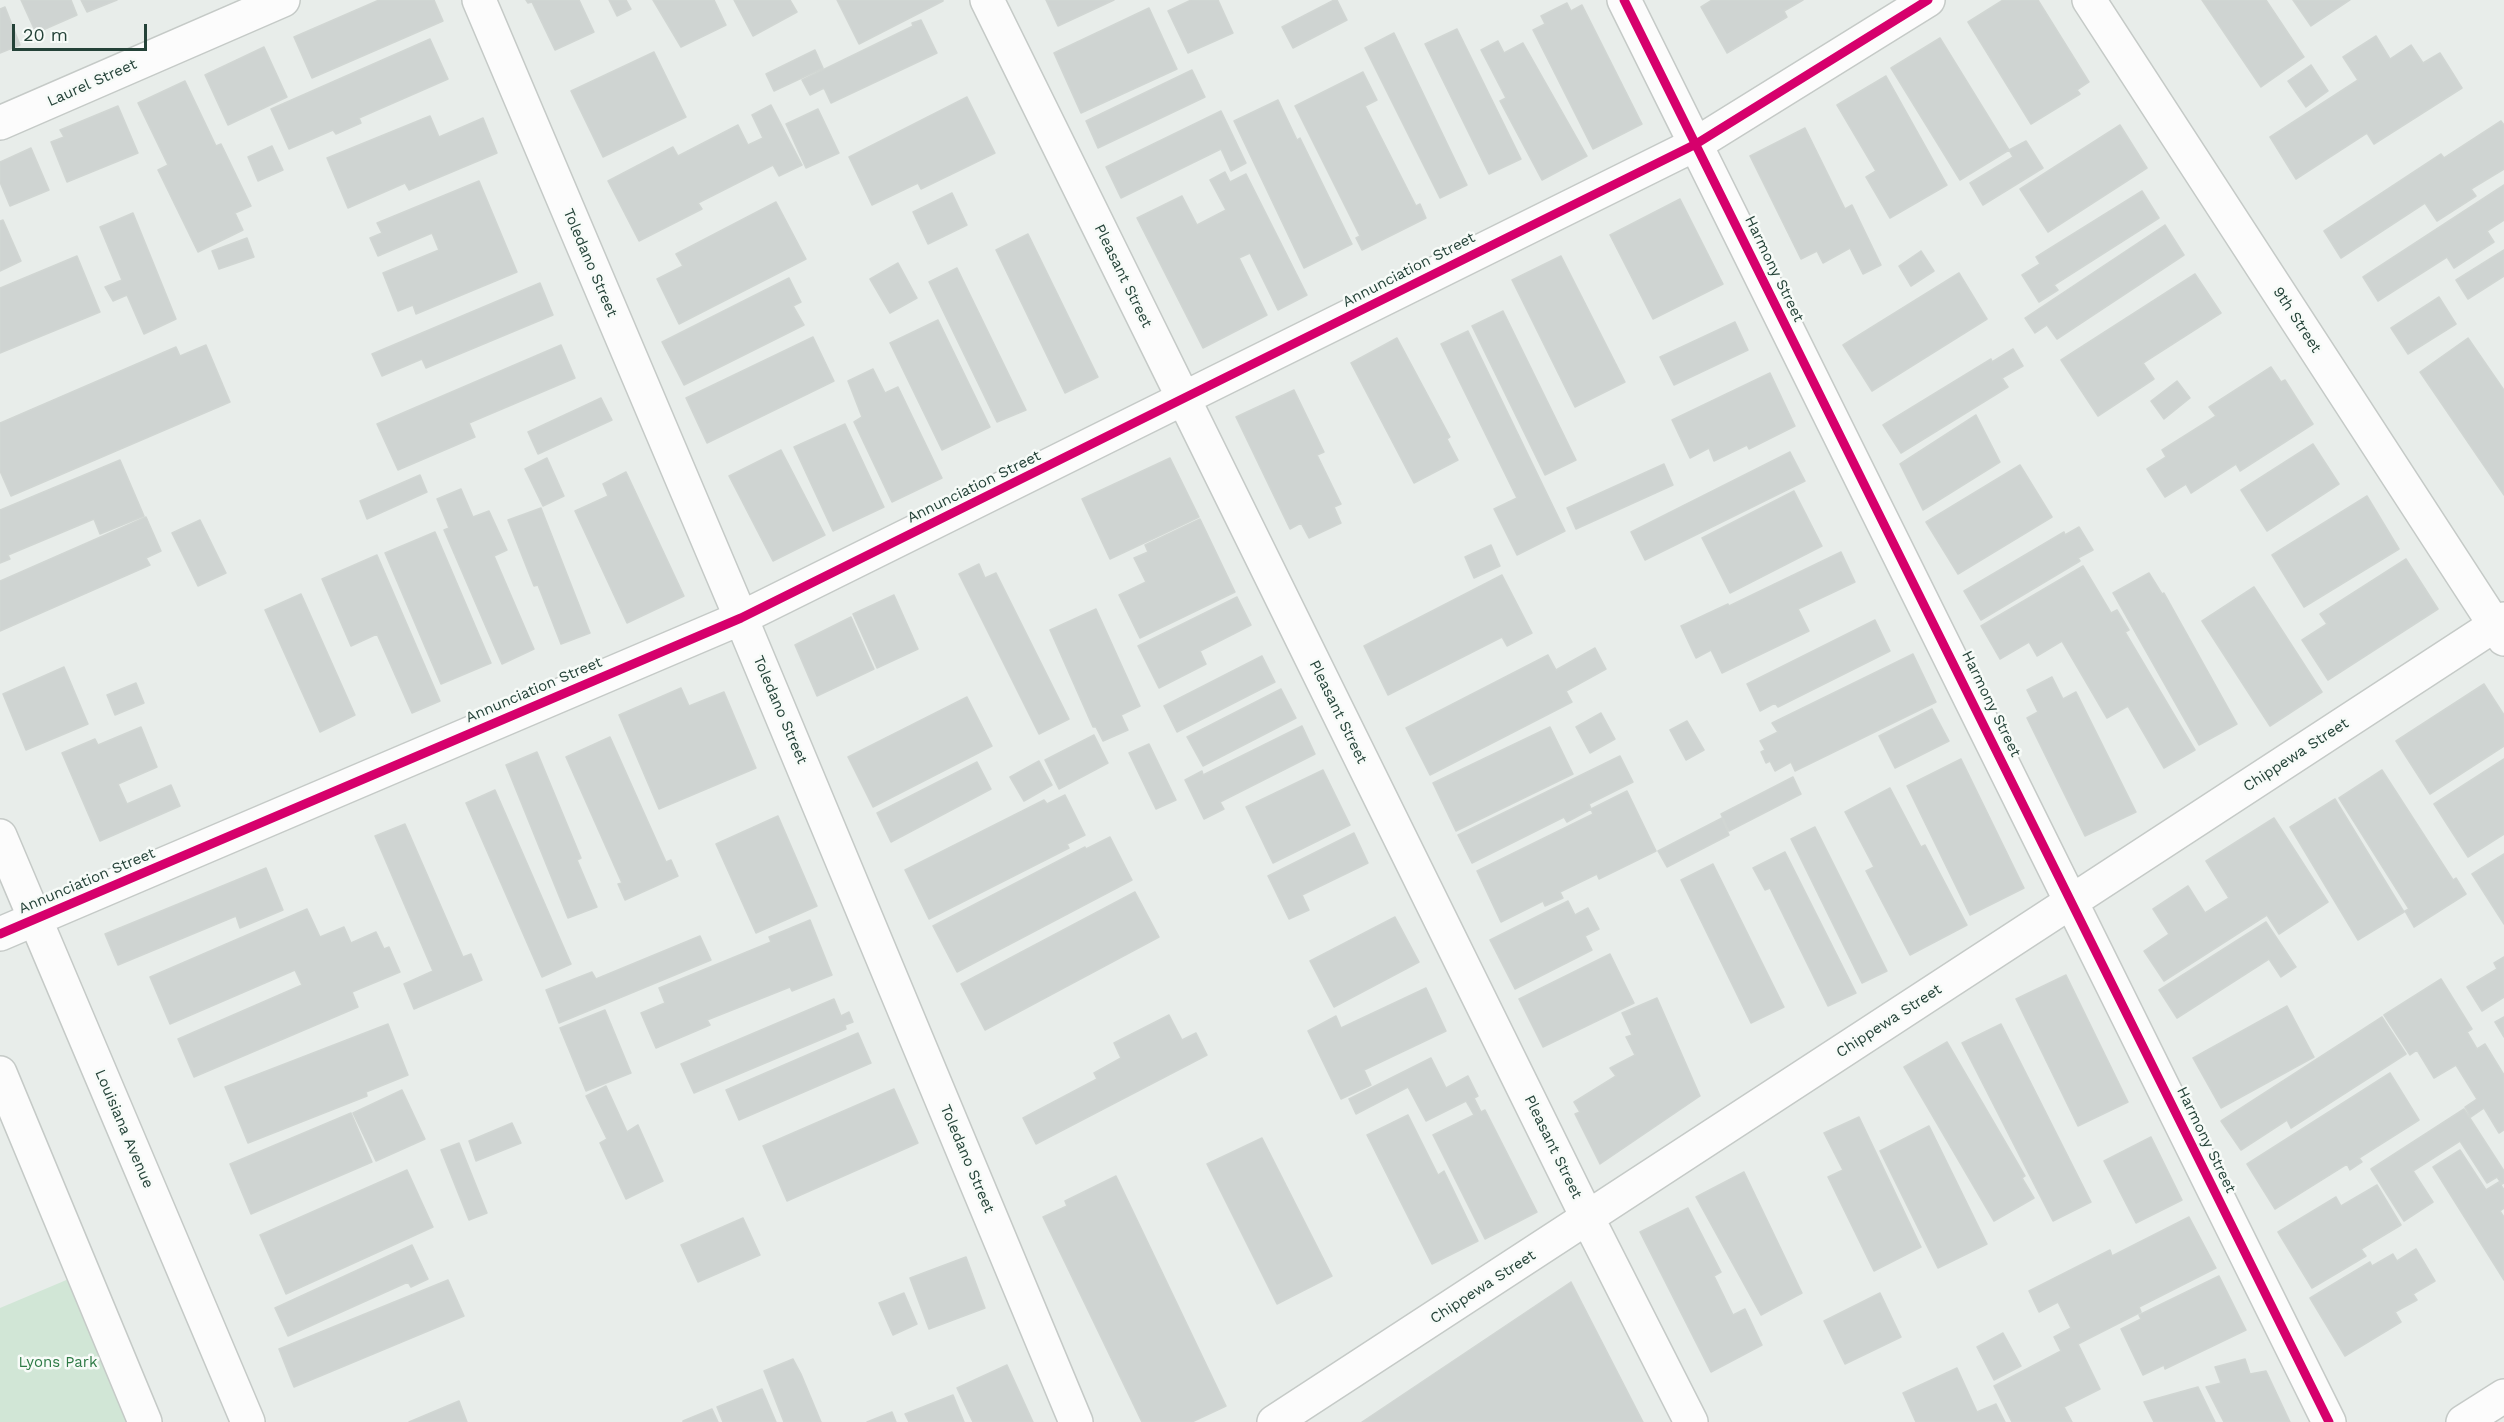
<!DOCTYPE html>
<style>
body{margin:0}
#map{position:relative;width:2504px;height:1422px;overflow:hidden;background:#e8edea;font-family:"Work Sans",sans-serif}
canvas{display:block}
.scale{position:absolute;left:12px;top:24px;width:135px;height:27px;box-sizing:border-box;border:3px solid #244238;border-top:0;padding-left:8px;font-size:18px;line-height:21px;white-space:nowrap;color:#244238;-webkit-text-stroke:4px #f7fbf8;paint-order:stroke}
</style>
<div id="map">
<canvas width="2504" height="1422"></canvas>
<div class="scale">20 m</div>
</div>
<script>
const ctx = document.querySelector('canvas').getContext('2d');
ctx.lineJoin = 'round';
function fill(path, color) {
  ctx.fillStyle = color;
  ctx.fill(path, 'evenodd');
}
function toPath(rows) {
  const path = new Path2D();
  for (const r of rows) {
    path.moveTo(r[0], r[1]);
    for (let i = 2; i < r.length; i += 2) path.lineTo(r[i], r[i + 1]);
  }
  return path;
}
function strokePath(path, color, width, dash) {
  ctx.strokeStyle = color;
  ctx.lineWidth = width;
  ctx.lineCap = dash ? 'butt' : 'round';
  ctx.setLineDash(dash || []);
  ctx.stroke(path);
}
function drawText(font, color, halo, rows, align = 'center') {
  ctx.font = font + ' "Work Sans",sans-serif';
  ctx.lineWidth = 5;
  ctx.setLineDash([]);
  ctx.textBaseline = 'middle';
  ctx.strokeStyle = halo;
  ctx.fillStyle = color;
  for (const [text, x, y, turn = 0] of rows) {
    ctx.save();
    ctx.translate(x, y);
    ctx.rotate((+turn || 0) * Math.PI / 180);
    ctx.textAlign = isNaN(turn) ? turn : align;
    if (halo) ctx.strokeText(text, 0, 0);
    ctx.fillText(text, 0, 0);
    ctx.restore();
  }
}
const green = toPath([
 [83,1273,145,1422,0,1422,0,1308]
]);
const building = toPath([
 [21,0,71,0,77,15,36,33,21,0],
 [81,0,117,0,87,12,81,0],
 [379,0,434,0,443,21,312,78,294,37,379,0],
 [526,0,579,0,594,32,555,50,532,2,528,3,526,0],
 [609,0,626,0,631,9,617,16,609,0],
 [653,0,714,0,726,25,681,47,653,0],
 [734,0,790,0,797,12,753,36,734,0],
 [837,0,943,0,943,1,859,44,837,0],
 [1046,0,1114,0,1058,26,1046,0],
 [1191,0,1218,0,1233,33,1188,53,1168,11,1191,0],
 [1334,0,1337,0,1347,20,1293,48,1282,27,1334,0],
 [1712,0,1803,0,1784,11,1787,17,1727,53,1701,7,1712,0],
 [2003,0,2038,0,2089,82,2077,90,2080,94,2031,124,1968,22,2003,0],
 [2202,0,2266,0,2304,57,2261,87,2202,0],
 [2293,0,2350,0,2311,26,2293,0],
 [1567,3,1571,11,1582,5,1642,124,1593,149,1533,30,1545,24,1541,16,1567,3],
 [5,7,20,45,0,53,0,9,5,7],
 [1149,8,1177,69,1081,113,1054,53,1149,8],
 [921,20,937,53,831,103,824,88,810,95,802,80,913,26,912,23,921,20],
 [1457,29,1521,159,1489,174,1425,44,1457,29],
 [1394,33,1467,185,1440,198,1365,48,1394,33],
 [2376,36,2390,59,2411,45,2423,63,2440,53,2462,88,2374,144,2367,133,2296,179,2270,137,2358,80,2343,57,2376,36],
 [1940,38,2009,150,1960,180,1891,68,1940,38],
 [430,39,448,79,359,118,361,123,336,134,333,130,289,149,271,109,430,39],
 [1498,41,1504,53,1523,43,1587,156,1542,180,1500,101,1506,98,1481,50,1498,41],
 [264,47,287,97,228,125,205,75,264,47],
 [815,50,823,68,774,91,766,74,815,50],
 [654,52,686,117,603,157,571,91,654,52],
 [2311,65,2328,91,2306,107,2288,81,2311,65],
 [1192,70,1205,97,1098,148,1086,121,1192,70],
 [1363,72,1377,100,1365,106,1416,206,1420,204,1426,218,1362,250,1356,238,1360,236,1295,106,1363,72],
 [1886,76,1947,185,1890,218,1866,177,1876,171,1837,105,1886,76],
 [185,81,216,146,221,144,251,206,235,213,243,230,198,252,158,170,168,165,138,103,185,81],
 [967,97,995,153,921,189,918,183,872,205,849,157,967,97],
 [1278,100,1297,140,1300,138,1352,244,1304,268,1234,121,1278,100],
 [771,105,802,165,779,176,773,165,698,203,702,209,639,241,608,181,673,147,678,156,738,125,748,145,763,138,752,115,771,105],
 [118,106,138,153,67,182,51,142,64,137,60,130,118,106],
 [818,109,839,153,806,168,786,124,818,109],
 [1221,111,1246,163,1231,171,1221,149,1121,198,1106,167,1221,111],
 [430,116,439,137,483,118,497,153,409,190,405,183,348,208,327,158,430,116],
 [2501,121,2504,125,2504,169,2471,189,2476,196,2437,221,2425,203,2341,258,2324,231,2441,154,2444,158,2501,121],
 [2120,125,2147,168,2048,232,2020,189,2120,125],
 [1805,128,1845,209,1852,205,1881,265,1863,274,1850,248,1823,263,1817,251,1801,259,1750,156,1805,128],
 [2026,141,2043,168,1983,205,1970,183,2013,157,2009,150,2026,141],
 [272,146,283,170,258,181,248,157,272,146],
 [31,148,49,190,10,206,0,182,0,162,31,148],
 [1225,172,1230,182,1246,174,1307,295,1278,310,1250,253,1239,258,1267,315,1203,348,1137,218,1182,196,1197,225,1226,210,1210,180,1225,172],
 [479,181,517,272,416,314,413,305,398,311,383,273,439,250,432,233,378,256,370,238,382,233,377,223,479,181],
 [2504,185,2504,220,2487,231,2494,242,2454,268,2447,257,2378,301,2363,277,2504,185],
 [2142,191,2159,218,2054,285,2058,290,2039,302,2022,275,2040,264,2036,257,2142,191],
 [952,193,967,225,928,244,913,212,952,193],
 [1680,199,1723,284,1653,319,1610,235,1680,199],
 [776,202,806,259,679,324,657,279,683,266,676,254,776,202],
 [133,213,176,319,144,334,127,295,113,301,105,287,122,280,100,227,133,213],
 [3,220,21,261,0,271,0,221,3,220],
 [2165,225,2184,255,2057,339,2047,325,2035,333,2025,318,2165,225],
 [1028,234,1098,377,1065,393,996,250,1028,234],
 [247,238,254,257,219,269,212,251,247,238],
 [2504,250,2504,276,2468,299,2456,280,2504,250],
 [1921,251,1934,271,1911,286,1899,266,1921,251],
 [77,256,100,312,0,353,0,288,77,256],
 [1561,256,1625,382,1575,407,1512,280,1561,256],
 [898,263,917,298,890,313,870,279,898,263],
 [957,268,1026,410,997,422,929,282,957,268],
 [1959,273,1987,319,1872,391,1843,345,1959,273],
 [2195,274,2221,313,2143,363,2154,379,2098,416,2061,360,2195,274],
 [789,278,801,302,793,306,804,325,684,385,662,342,789,278],
 [540,283,553,315,426,368,422,359,382,376,372,354,540,283],
 [2439,297,2456,324,2408,354,2391,328,2439,297],
 [1503,311,1576,460,1545,475,1472,326,1503,311],
 [938,320,990,427,942,450,890,343,938,320],
 [1735,322,1748,350,1674,385,1660,357,1735,322],
 [1468,331,1565,531,1517,555,1494,509,1517,498,1441,344,1468,331],
 [813,337,834,381,707,443,686,398,813,337],
 [1397,338,1450,437,1447,439,1458,460,1414,483,1351,363,1397,338],
 [2468,338,2504,390,2504,495,2420,372,2468,338],
 [206,345,230,402,11,496,0,471,0,423,176,347,180,356,206,345],
 [561,345,575,378,469,423,475,437,398,470,377,424,561,345],
 [2013,349,2023,366,2002,378,2008,387,1901,453,1883,425,1991,359,1992,362,2013,349],
 [2271,367,2281,382,2285,380,2313,424,2240,471,2236,464,2191,493,2186,484,2165,497,2147,469,2166,457,2162,450,2216,416,2209,407,2271,367],
 [873,369,885,393,898,387,942,478,892,502,854,422,862,417,848,381,873,369],
 [1770,373,1795,426,1749,449,1747,445,1714,461,1709,448,1690,458,1672,420,1770,373],
 [2177,381,2190,398,2164,419,2151,401,2177,381],
 [1294,390,1324,452,1317,455,1341,504,1334,507,1341,523,1309,538,1301,523,1290,529,1236,417,1294,390],
 [601,398,612,420,538,454,528,432,601,398],
 [1976,415,2000,462,1923,510,1900,464,1976,415],
 [845,424,884,507,833,531,794,447,845,424],
 [2313,444,2339,484,2267,531,2241,490,2313,444],
 [781,450,825,535,773,561,729,476,781,450],
 [1790,452,1805,481,1645,560,1631,532,1790,452],
 [547,458,564,496,543,506,525,469,547,458],
 [1170,458,1199,517,1110,559,1082,499,1170,458],
 [120,460,144,516,100,534,94,519,8,555,10,559,0,563,0,510,120,460],
 [1664,464,1673,485,1576,529,1567,508,1664,464],
 [2020,465,2052,517,1958,574,1926,522,2020,465],
 [626,472,684,596,627,623,575,511,608,496,603,484,626,472],
 [420,475,427,492,367,519,360,501,420,475],
 [461,489,473,517,489,511,507,550,494,556,534,649,502,664,444,530,449,528,437,499,461,489],
 [1794,491,1822,546,1730,593,1702,538,1794,491],
 [2367,496,2399,549,2304,607,2272,555,2367,496],
 [541,508,590,633,561,644,538,585,534,586,508,520,541,508],
 [146,517,161,551,146,558,150,565,0,631,0,581,146,517],
 [1200,519,1235,592,1140,638,1119,595,1146,582,1134,558,1148,552,1145,545,1200,519],
 [200,520,226,573,198,586,172,533,200,520],
 [2079,527,2093,550,2078,558,2080,561,1981,620,1964,591,2064,532,2065,535,2079,527],
 [435,532,491,663,441,684,385,553,435,532],
 [1491,545,1500,566,1474,578,1465,557,1491,545],
 [1841,552,1855,582,1798,609,1809,631,1722,673,1711,650,1696,658,1681,626,1728,604,1729,606,1841,552],
 [377,555,440,701,412,713,377,634,351,646,322,579,377,555],
 [2406,559,2438,609,2328,680,2302,640,2327,624,2320,614,2406,559],
 [979,564,985,578,996,573,1069,719,1039,734,959,574,979,564],
 [2083,566,2111,613,2117,610,2129,630,2125,632,2195,750,2164,768,2128,706,2107,718,2062,641,2037,656,2029,642,2000,659,1981,626,2083,566],
 [2149,573,2162,594,2164,593,2237,724,2199,745,2113,593,2149,573],
 [1502,575,1532,633,1507,646,1502,637,1388,695,1364,646,1502,575],
 [2254,587,2322,692,2270,726,2202,621,2254,587],
 [301,594,355,715,320,732,265,610,301,594],
 [894,595,918,649,877,668,853,614,894,595],
 [1237,597,1251,625,1200,651,1206,664,1159,688,1138,646,1237,597],
 [1096,609,1140,706,1121,715,1128,730,1103,741,1096,727,1093,727,1050,630,1096,609],
 [851,617,874,669,817,696,795,645,851,617],
 [1875,620,1890,651,1778,707,1775,703,1760,711,1747,684,1875,620],
 [1595,648,1606,669,1566,691,1572,702,1430,775,1406,728,1548,655,1556,670,1595,648],
 [1913,654,1936,702,1795,771,1791,762,1775,771,1770,761,1766,763,1761,752,1765,750,1760,741,1778,732,1772,723,1913,654],
 [1262,656,1275,682,1177,732,1164,706,1262,656],
 [64,667,88,724,26,750,3,694,64,667],
 [2052,677,2063,699,2076,692,2136,812,2085,836,2027,718,2038,712,2027,690,2052,677],
 [136,683,144,703,115,715,107,695,136,683],
 [2484,684,2504,715,2504,746,2430,794,2396,741,2484,684],
 [681,688,689,706,724,692,756,768,659,809,619,715,681,688],
 [1281,689,1296,718,1203,766,1187,737,1281,689],
 [967,697,992,746,873,807,848,757,967,697],
 [1932,709,1949,741,1895,768,1879,736,1932,709],
 [1601,713,1615,739,1590,753,1576,727,1601,713],
 [1687,721,1704,750,1686,760,1670,730,1687,721],
 [1302,726,1315,754,1220,802,1224,809,1204,819,1185,780,1202,771,1203,775,1302,726],
 [141,727,157,767,118,784,127,804,171,785,180,806,100,841,62,753,95,739,98,745,141,727],
 [1550,727,1573,774,1456,831,1433,783,1550,727],
 [1094,735,1108,763,1059,789,1045,760,1094,735],
 [610,737,666,862,671,860,678,876,625,900,618,884,622,883,566,757,610,737],
 [1149,744,1176,800,1156,809,1129,753,1149,744],
 [537,752,581,858,577,860,597,907,568,918,506,765,537,752],
 [1620,756,1633,782,1589,804,1591,809,1627,791,1656,851,1599,879,1597,874,1560,892,1563,898,1545,906,1543,901,1501,922,1477,871,1593,814,1591,809,1567,822,1564,817,1472,863,1458,835,1620,756],
 [1961,759,2024,888,1970,915,1907,786,1961,759],
 [2504,759,2504,834,2468,857,2434,804,2504,759],
 [1039,761,1052,785,1024,801,1010,777,1039,761],
 [977,762,991,789,891,842,877,813,977,762],
 [1323,770,1350,825,1273,863,1246,807,1323,770],
 [2382,770,2453,880,2456,878,2466,894,2414,927,2405,911,2409,909,2339,798,2382,770],
 [1793,777,1801,794,1729,831,1721,814,1793,777],
 [1890,788,1921,847,1925,845,1967,925,1910,955,1866,871,1874,867,1845,812,1890,788],
 [495,790,571,964,542,977,466,803,495,790],
 [1065,795,1085,835,1067,844,1069,848,929,919,905,870,1044,800,1047,804,1065,795],
 [2335,799,2404,912,2358,940,2290,827,2335,799],
 [778,816,817,906,756,933,716,844,778,816],
 [1722,818,1729,835,1667,867,1658,851,1722,818],
 [2274,818,2328,902,2279,934,2267,915,2164,981,2144,951,2169,934,2153,909,2188,886,2205,913,2229,898,2206,861,2274,818],
 [405,824,463,957,471,954,482,980,414,1009,404,984,433,971,375,836,405,824],
 [1815,827,1887,971,1862,983,1791,839,1815,827],
 [1354,833,1368,863,1302,895,1309,910,1289,919,1268,876,1354,833],
 [1110,837,1132,880,957,972,933,926,1085,847,1086,849,1110,837],
 [1785,852,1856,993,1828,1006,1770,888,1765,890,1753,868,1785,852],
 [2504,854,2504,924,2472,874,2504,854],
 [1713,864,1784,1007,1751,1023,1681,880,1713,864],
 [266,868,283,910,240,928,236,916,118,965,105,934,266,868],
 [1135,892,1159,937,985,1030,961,984,1135,892],
 [1568,901,1575,915,1588,908,1599,929,1585,936,1592,950,1515,989,1490,940,1568,901],
 [307,909,320,937,344,927,351,943,376,932,384,949,389,947,400,972,352,992,358,1007,194,1077,178,1039,302,985,295,970,170,1024,150,977,307,909],
 [1395,917,1419,962,1334,1007,1310,961,1395,917],
 [810,920,832,975,792,991,790,987,707,1020,710,1025,656,1048,641,1013,665,1003,659,988,771,942,769,937,810,920],
 [2266,922,2296,967,2281,977,2269,959,2177,1018,2159,990,2266,922],
 [700,936,711,960,559,1023,546,990,592,972,596,979,700,936],
 [1610,954,1634,1003,1543,1047,1519,999,1610,954],
 [2504,957,2504,997,2482,1011,2467,987,2497,969,2494,963,2504,957],
 [2066,975,2128,1102,2078,1126,2016,999,2066,975],
 [2441,979,2472,1029,2467,1032,2477,1049,2485,1044,2504,1075,2504,1130,2499,1133,2484,1108,2471,1117,2465,1107,2477,1099,2456,1065,2434,1078,2417,1050,2410,1055,2384,1015,2441,979],
 [1426,988,1446,1031,1364,1070,1371,1085,1341,1099,1308,1031,1336,1016,1341,1028,1426,988],
 [1657,998,1700,1096,1600,1164,1575,1114,1580,1112,1574,1102,1616,1076,1610,1068,1635,1055,1626,1037,1632,1035,1622,1013,1657,998],
 [834,999,841,1016,849,1012,853,1022,845,1025,846,1029,694,1093,681,1064,834,999],
 [2287,1006,2314,1057,2221,1108,2193,1058,2287,1006],
 [605,1010,631,1073,586,1091,560,1028,605,1010],
 [1169,1015,1182,1040,1196,1033,1207,1055,1036,1144,1023,1118,1097,1079,1094,1073,1121,1058,1114,1043,1169,1015],
 [2382,1017,2406,1054,2291,1128,2287,1120,2241,1150,2221,1121,2382,1017],
 [2504,1017,2504,1037,2495,1022,2504,1017],
 [388,1024,408,1075,366,1092,367,1096,248,1143,225,1087,388,1024],
 [2001,1024,2091,1202,2053,1221,1962,1043,2001,1024],
 [858,1033,871,1063,739,1120,726,1090,858,1033],
 [1947,1042,2025,1176,2022,1178,2034,1198,1994,1221,1904,1067,1947,1042],
 [1431,1058,1446,1088,1468,1076,1478,1096,1474,1098,1481,1112,1485,1110,1537,1212,1485,1239,1433,1135,1474,1115,1466,1101,1426,1121,1408,1087,1356,1114,1349,1099,1431,1058],
 [2390,1073,2419,1120,2359,1158,2362,1162,2350,1170,2347,1164,2275,1209,2247,1164,2390,1073],
 [606,1086,627,1132,638,1125,663,1181,626,1199,600,1143,607,1139,586,1096,606,1086],
 [894,1089,918,1143,787,1201,763,1146,894,1089],
 [402,1090,425,1139,376,1161,353,1113,402,1090],
 [2464,1109,2504,1171,2504,1183,2502,1184,2497,1177,2487,1183,2460,1141,2413,1171,2433,1202,2404,1221,2371,1169,2464,1109],
 [351,1113,372,1162,251,1214,230,1164,351,1113],
 [1408,1115,1438,1175,1444,1171,1478,1241,1432,1264,1367,1135,1408,1115],
 [1859,1117,1921,1247,1874,1271,1828,1177,1843,1170,1824,1133,1859,1117],
 [512,1123,521,1143,476,1161,469,1141,512,1123],
 [1929,1126,1987,1244,1938,1268,1880,1151,1929,1126],
 [2151,1137,2182,1200,2136,1223,2104,1161,2151,1137],
 [1262,1138,1332,1276,1277,1304,1207,1164,1262,1138],
 [459,1143,487,1213,469,1220,441,1150,459,1143],
 [2460,1150,2486,1190,2499,1182,2504,1190,2504,1208,2500,1211,2504,1217,2504,1280,2433,1167,2460,1150],
 [407,1170,433,1227,286,1294,260,1235,407,1170],
 [1744,1172,1802,1293,1761,1315,1696,1197,1744,1172],
 [1116,1176,1226,1406,1192,1422,1142,1422,1043,1217,1067,1206,1065,1201,1116,1176],
 [2377,1185,2401,1225,2361,1249,2366,1256,2312,1288,2278,1232,2336,1197,2341,1206,2377,1185],
 [1688,1208,1721,1272,1714,1276,1733,1315,1745,1309,1762,1345,1711,1372,1640,1232,1688,1208],
 [2189,1217,2216,1268,2139,1307,2141,1312,2078,1344,2100,1389,2064,1407,2072,1422,2012,1422,1994,1386,2061,1351,2054,1337,2071,1328,2058,1302,2039,1312,2029,1291,2110,1250,2112,1256,2189,1217],
 [743,1218,760,1255,698,1282,681,1245,743,1218],
 [412,1245,428,1279,411,1287,408,1282,288,1336,275,1308,412,1245],
 [2416,1249,2435,1281,2413,1294,2417,1300,2395,1312,2401,1322,2345,1356,2310,1298,2370,1262,2372,1266,2393,1254,2397,1261,2416,1249],
 [966,1257,985,1308,929,1329,910,1278,966,1257],
 [2219,1276,2246,1330,2165,1369,2164,1365,2143,1375,2121,1329,2141,1319,2139,1315,2219,1276],
 [448,1280,464,1316,294,1387,279,1349,448,1280],
 [1571,1282,1643,1422,1362,1422,1571,1282],
 [904,1293,917,1324,893,1335,879,1303,904,1293],
 [1880,1293,1901,1337,1845,1364,1824,1321,1880,1293],
 [2003,1333,2021,1366,1994,1380,1977,1347,2003,1333],
 [793,1359,801,1374,821,1422,784,1422,764,1371,793,1359],
 [2245,1359,2250,1374,2266,1371,2290,1422,2224,1422,2206,1387,2221,1383,2215,1367,2245,1359],
 [1007,1365,1033,1422,973,1422,957,1388,1007,1365],
 [1957,1368,1977,1412,1996,1404,2005,1422,1916,1422,1903,1393,1957,1368],
 [2198,1387,2215,1422,2154,1422,2144,1402,2198,1387],
 [762,1389,776,1422,723,1422,717,1407,762,1389],
 [953,1395,964,1422,909,1422,905,1414,953,1395],
 [459,1401,467,1422,409,1422,459,1401],
 [712,1409,718,1422,683,1422,683,1421,712,1409],
 [892,1412,896,1422,867,1422,892,1412]
]);
const minor = toPath([
 [479,0,741,618,1076,1422],
 [987,0,1588,1219,1691,1422],
 [1624,0,2329,1422],
 [2089,0,2504,639],
 [0,123,283,0],
 [0,836,248,1422],
 [0,934,741,618,1696,144,1928,0],
 [0,1073,145,1422],
 [1274,1422,2504,619],
 [2463,1422,2504,1396]
]);
const cycleway = toPath([
 [1624,0,2329,1422],
 [0,934,741,618,1696,144,1928,0]
]);
const streetNames = [
 ["Laurel Street",92,83,-24],
 ["Toledano Street",590,263,67],
 ["Harmony Street",1774,269,64],
 ["Annunciation Street",1409,270,-27],
 ["Pleasant Street",1123,276,64],
 ["9th Street",2297,320,57],
 ["Annunciation Street",974,487,-26],
 ["Annunciation Street",534,690,-23],
 ["Harmony Street",1991,704,64],
 ["Toledano Street",780,710,67],
 ["Pleasant Street",1338,712,64],
 ["Chippewa Street",2296,755,-33],
 ["Annunciation Street",87,881,-23],
 ["Chippewa Street",1889,1021,-33],
 ["Louisiana Avenue",124,1129,67],
 ["Harmony Street",2206,1140,64],
 ["Pleasant Street",1553,1147,64],
 ["Toledano Street",967,1159,67],
 ["Chippewa Street",1483,1287,-33]
];
const parkNames = [
 ["Lyons Park",58,1363]
];
fill(green, '#d1e6d6');
fill(building, '#cfd4d2');
strokePath(building, '#d1d6d3', 1.5);
strokePath(minor, '#c5cac7', 36);
strokePath(minor, '#fcfcfc', 33);
strokePath(cycleway, '#d6006c', 9);
drawText('15px', '#244238', '#f7fbf8', streetNames);
drawText('15px', '#2d7a45', '#f7fbf8', parkNames);
</script>
